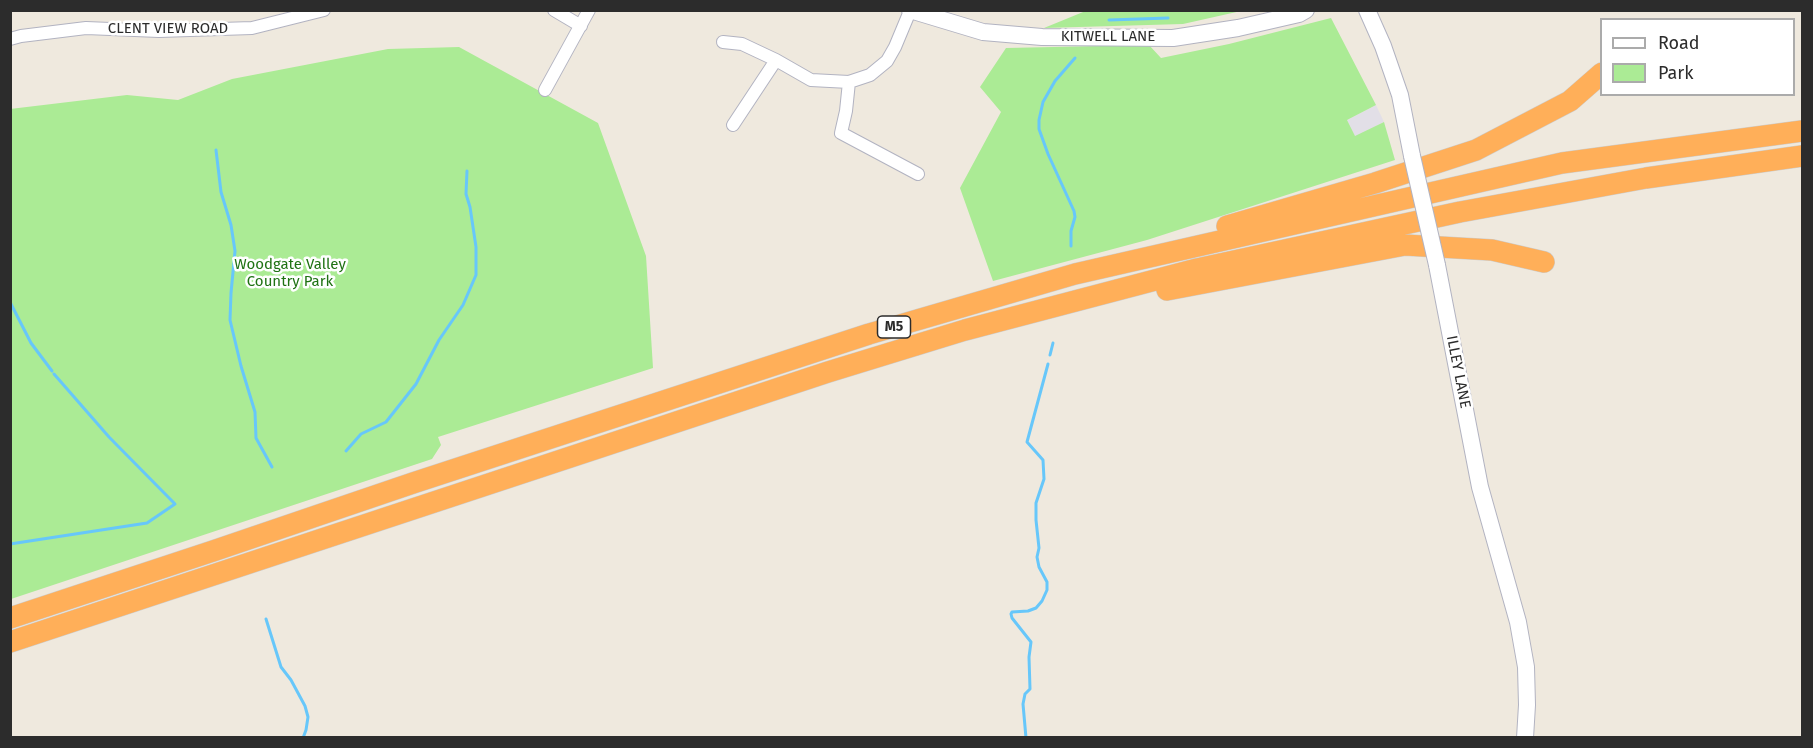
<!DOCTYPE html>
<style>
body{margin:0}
#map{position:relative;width:1813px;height:748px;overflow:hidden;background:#efe9de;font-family:"Fira Sans",sans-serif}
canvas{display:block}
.frame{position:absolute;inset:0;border:12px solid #2c2c2c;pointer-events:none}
.legend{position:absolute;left:1600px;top:18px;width:195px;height:78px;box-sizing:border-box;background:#fff;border:2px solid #ababab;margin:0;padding:8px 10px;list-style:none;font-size:18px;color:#2c2c2c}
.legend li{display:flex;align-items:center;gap:12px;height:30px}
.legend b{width:30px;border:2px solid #ababab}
</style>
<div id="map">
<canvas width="1813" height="748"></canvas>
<div class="frame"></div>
<ul class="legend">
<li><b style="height:8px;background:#fff"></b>Road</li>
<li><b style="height:16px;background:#abeb95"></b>Park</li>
</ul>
</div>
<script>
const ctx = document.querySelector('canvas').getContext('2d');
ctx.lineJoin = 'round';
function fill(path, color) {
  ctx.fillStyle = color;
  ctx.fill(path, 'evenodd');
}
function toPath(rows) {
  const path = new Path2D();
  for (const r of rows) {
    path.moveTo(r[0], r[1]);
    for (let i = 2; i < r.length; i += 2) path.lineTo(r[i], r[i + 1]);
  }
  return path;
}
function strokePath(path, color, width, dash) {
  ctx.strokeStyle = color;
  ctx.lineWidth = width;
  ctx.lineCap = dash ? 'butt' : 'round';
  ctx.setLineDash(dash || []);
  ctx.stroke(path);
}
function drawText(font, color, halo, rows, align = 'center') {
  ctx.font = font + ' "Fira Sans",sans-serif';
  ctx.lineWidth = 5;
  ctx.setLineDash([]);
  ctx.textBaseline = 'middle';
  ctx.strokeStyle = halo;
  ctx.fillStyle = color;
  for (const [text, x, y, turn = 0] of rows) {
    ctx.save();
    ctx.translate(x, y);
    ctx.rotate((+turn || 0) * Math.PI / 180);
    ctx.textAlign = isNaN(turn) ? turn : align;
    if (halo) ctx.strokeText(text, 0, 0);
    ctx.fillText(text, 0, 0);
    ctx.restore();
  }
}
const industrial = toPath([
 [1376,105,1384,122,1355,137,1347,120]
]);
const green = toPath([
 [1088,10,1241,10,1241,11,1183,24,1044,28],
 [1331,18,1376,105,1347,120,1355,136,1384,122,1395,160,1147,240,993,281,960,188,1001,112,980,87,1006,48,1149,45,1161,58,1229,44],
 [459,47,598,123,646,256,653,368,438,437,441,445,432,459,11,599,10,109,127,95,178,100,232,79,388,49]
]);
const stream = toPath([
 [1109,20,1168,18],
 [216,150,221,192,231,225,235,251,231,293,230,320,241,366,255,412,256,438,272,467],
 [1071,246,1071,231,1075,217,1074,211,1048,154,1039,129,1039,120,1043,102,1055,81,1075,58],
 [10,302,31,343,52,371],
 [1050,355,1053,343],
 [346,451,361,434,386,422,416,384,439,340,463,305,476,275,476,247,470,207,466,194,467,171],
 [10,544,147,523,175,504,109,437,54,374],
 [266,619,281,667,291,680,305,706,308,717,306,730,303,738],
 [1026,738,1023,704,1025,694,1030,689,1029,657,1031,642,1012,618,1011,614,1012,612,1028,611,1036,608,1042,601,1047,590,1047,582,1039,567,1037,557,1039,548,1036,520,1036,503,1044,479,1043,460,1027,442,1048,364]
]);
const street = toPath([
 [554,10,581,26],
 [10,39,21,36,86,28,159,31,252,28,324,10],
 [723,42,742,44,776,60,811,80,849,82,870,75,887,61,895,47,910,11],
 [849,82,846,111,841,133,918,174],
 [545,90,589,10],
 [733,125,776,60]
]);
const secondary = toPath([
 [910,10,983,32,1042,37,1173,38,1238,28,1299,14,1306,10],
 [1367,10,1383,46,1400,95,1412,156],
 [1437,265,1480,487,1518,622,1526,667,1527,705,1525,738]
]);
const highway = toPath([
 [1227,226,1375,183,1476,150,1570,101,1602,73],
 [1167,290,1405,245,1492,250,1544,262],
 [10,618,213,551,413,483,869,334,1075,274,1562,163,1802,131],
 [10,642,828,372,965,330,1197,269,1460,212,1646,178,1802,156]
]);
const secondaryBridge = toPath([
 [1412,156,1437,265]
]);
const shields = [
 [894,327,33]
];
const shieldNames = [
 ["M5",894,327]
];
const streetNames = [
 ["CLENT VIEW ROAD",168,29],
 ["KITWELL LANE",1108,37],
 ["ILLEY LANE",1458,372,79]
];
const parkNames = [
 ["Woodgate Valley",290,265],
 ["Country Park",290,282]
];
fill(industrial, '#e2dfe7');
fill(green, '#abeb95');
strokePath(stream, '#67c7fa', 3);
strokePath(street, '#b2b3c1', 14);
strokePath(secondary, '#b2b3c1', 18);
strokePath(highway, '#ccc', 22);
strokePath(street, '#fff', 12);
strokePath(secondary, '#fff', 16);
strokePath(highway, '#ffaf59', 21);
strokePath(secondaryBridge, '#b2b3c1', 18, []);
strokePath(secondaryBridge, '#fff', 16);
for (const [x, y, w] of shields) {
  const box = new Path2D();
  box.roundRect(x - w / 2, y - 11, w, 22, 4.5);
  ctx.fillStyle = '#fff';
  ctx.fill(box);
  strokePath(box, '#2c2c2c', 1.5);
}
drawText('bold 14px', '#2c2c2c', null, shieldNames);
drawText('15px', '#2c2c2c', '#fff', streetNames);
drawText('15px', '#1f7213', '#fff', parkNames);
</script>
